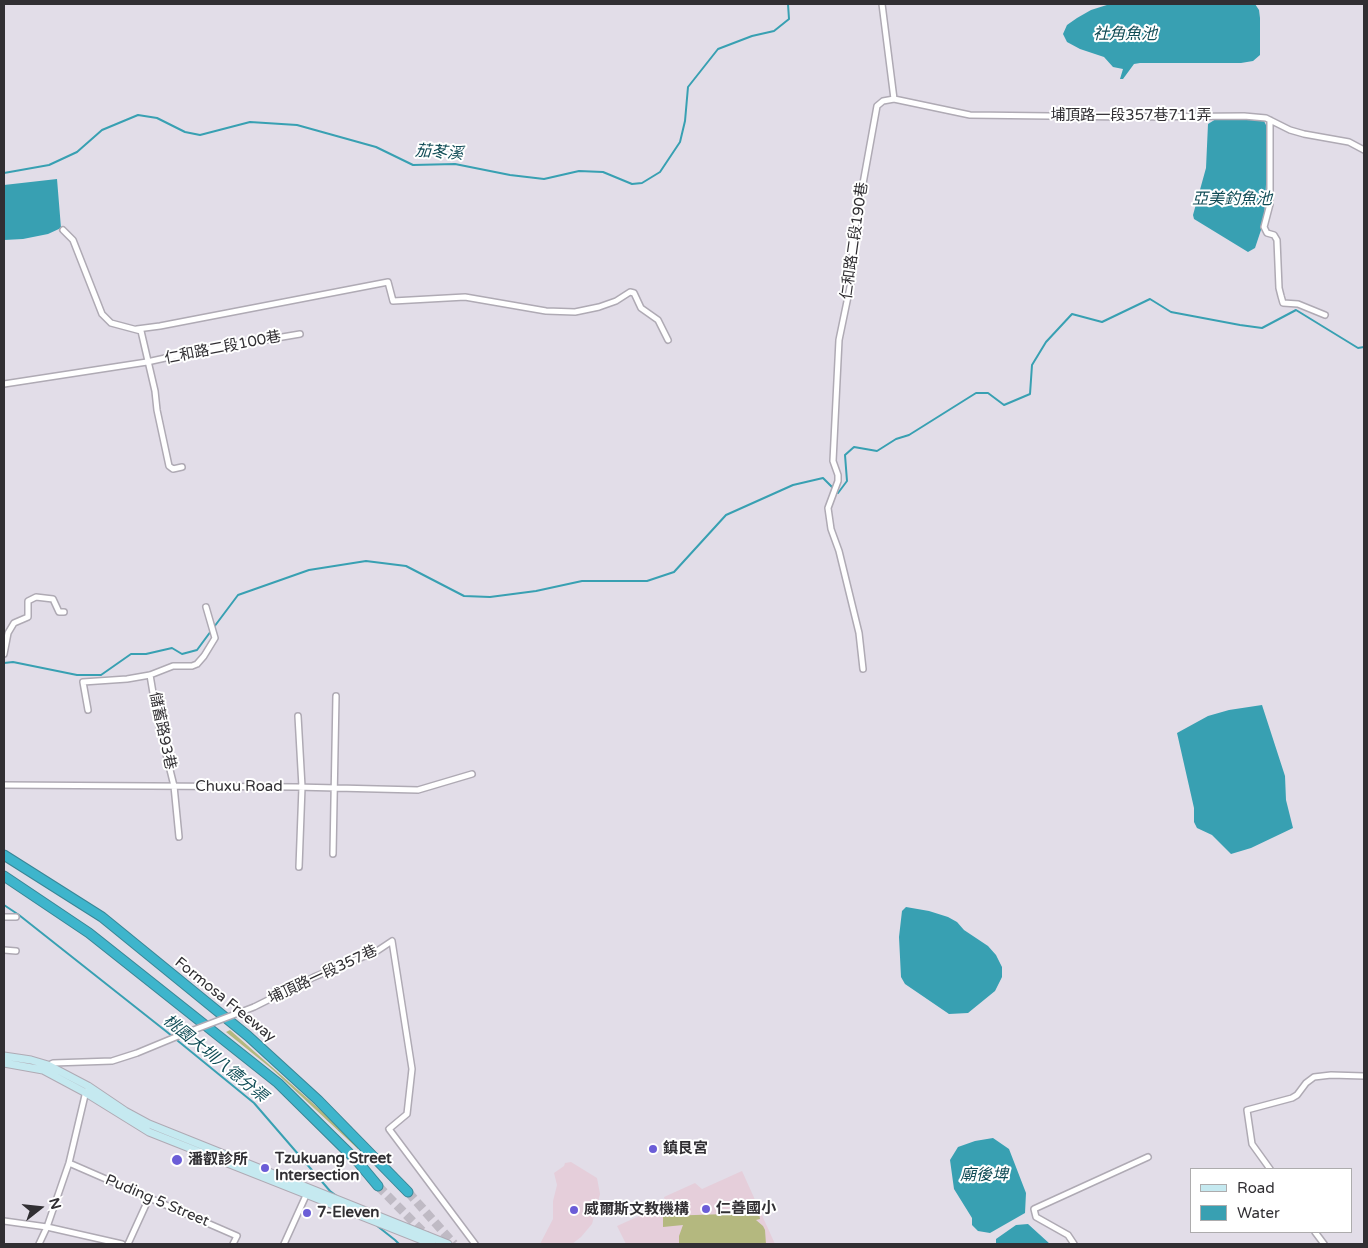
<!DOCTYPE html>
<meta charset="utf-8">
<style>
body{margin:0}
#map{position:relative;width:1368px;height:1248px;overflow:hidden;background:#e2dde8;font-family:"Varela Round",sans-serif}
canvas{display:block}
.frame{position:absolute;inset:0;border:5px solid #312f33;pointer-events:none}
.legend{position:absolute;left:1190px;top:1168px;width:162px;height:65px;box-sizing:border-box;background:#fff;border:1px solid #adacad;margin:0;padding:6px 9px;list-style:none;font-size:15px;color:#312f33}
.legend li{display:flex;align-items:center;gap:10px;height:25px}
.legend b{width:25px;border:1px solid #adacad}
.north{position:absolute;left:15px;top:1183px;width:50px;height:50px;-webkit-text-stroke:4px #fff;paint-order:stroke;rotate:74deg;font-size:14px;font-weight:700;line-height:20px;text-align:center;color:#312f33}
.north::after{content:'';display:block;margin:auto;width:18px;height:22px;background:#312f33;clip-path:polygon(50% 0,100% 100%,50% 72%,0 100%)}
</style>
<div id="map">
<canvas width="1368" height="1248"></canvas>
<div class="frame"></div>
<ul class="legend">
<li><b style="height:6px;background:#c5e9f0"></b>Road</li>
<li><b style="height:14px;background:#38a0b2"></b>Water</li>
</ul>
<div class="north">N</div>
</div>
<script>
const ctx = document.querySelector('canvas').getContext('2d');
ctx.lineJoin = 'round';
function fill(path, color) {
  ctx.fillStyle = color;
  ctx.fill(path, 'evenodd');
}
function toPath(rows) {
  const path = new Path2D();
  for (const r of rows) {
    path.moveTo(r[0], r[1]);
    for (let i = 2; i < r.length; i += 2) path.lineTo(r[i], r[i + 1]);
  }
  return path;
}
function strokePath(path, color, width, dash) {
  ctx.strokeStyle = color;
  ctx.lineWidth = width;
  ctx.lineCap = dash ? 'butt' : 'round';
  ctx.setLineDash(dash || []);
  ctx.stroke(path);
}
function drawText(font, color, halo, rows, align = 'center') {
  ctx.font = font + ' "Varela Round","Noto Sans TC",sans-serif';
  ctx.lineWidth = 4;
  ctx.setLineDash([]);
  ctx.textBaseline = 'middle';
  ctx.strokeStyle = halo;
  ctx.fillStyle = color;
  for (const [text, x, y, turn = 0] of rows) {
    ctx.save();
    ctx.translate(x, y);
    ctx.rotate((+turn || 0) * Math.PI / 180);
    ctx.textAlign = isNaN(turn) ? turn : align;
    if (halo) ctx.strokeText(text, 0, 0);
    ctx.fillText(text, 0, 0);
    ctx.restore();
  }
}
const education = toPath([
 [571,1162,597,1178,600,1194,592,1224,581,1237,572,1244,540,1244,553,1219,553,1201,557,1185,554,1173,564,1166,565,1163],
 [742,1171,775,1244,626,1244,617,1226,666,1204,664,1197,695,1183,702,1189]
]);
const green = toPath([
 [230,1030,333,1121,358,1147,358,1149,272,1069,226,1032],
 [759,1213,760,1219,756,1220,763,1226,765,1230,766,1244,679,1244,679,1236,683,1225,663,1227,663,1216]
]);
const water = toPath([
 [1110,4,1255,4,1259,10,1260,18,1260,55,1253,61,1241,63,1140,63,1134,64,1123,79,1120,79,1123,69,1113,67,1104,57,1080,49,1067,42,1063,34,1067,25,1077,18,1091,10],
 [1216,119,1260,120,1264,121,1266,125,1268,148,1264,221,1255,248,1248,252,1194,219,1193,215,1206,168,1208,124],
 [57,179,61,228,48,234,23,239,4,240,4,185],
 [1262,705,1285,776,1286,800,1293,828,1251,848,1231,854,1212,835,1197,828,1194,822,1194,808,1177,733,1208,716,1229,710],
 [906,907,929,911,948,917,957,922,964,930,988,946,996,955,1002,967,1002,977,995,991,968,1013,949,1014,905,984,901,977,899,937,902,911],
 [993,1138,1009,1149,1026,1193,1025,1213,990,1233,978,1231,972,1225,972,1218,954,1189,950,1160,958,1147,975,1141],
 [1028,1224,1050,1244,996,1244,996,1239,1016,1225]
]);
const stream = toPath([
 [4,173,49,165,77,152,102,130,138,115,157,118,185,132,200,135,250,122,297,125,376,147,413,165,455,164,510,175,544,179,579,171,603,172,632,184,642,183,660,172,680,142,685,121,688,87,718,49,752,36,774,31,789,19,788,4],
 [837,492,838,493,847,481,845,455,854,447,877,451,896,439,909,435,976,393,988,393,1004,405,1030,394,1032,365,1046,342,1072,314,1102,322,1150,299,1171,312,1240,325,1262,328,1296,310,1358,348,1364,347],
 [214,627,238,595,309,570,366,561,406,566,464,596,490,597,536,591,582,581,647,581,674,572,726,515,793,485,823,478,833,488],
 [4,663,13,662,77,675,101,675,131,654,146,654,172,648,182,654,197,650,211,631],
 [4,905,19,915,167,1032,254,1103,330,1191,338,1197],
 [376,1225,395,1240,399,1244]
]);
const highwayTunnel = toPath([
 [378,1186,427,1236],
 [408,1192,454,1244]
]);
const street = toPath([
 [882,4,894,99],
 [1270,120,1270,204,1264,227,1267,233,1274,235,1277,240,1279,288,1281,296,1283,303,1298,304,1325,315],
 [63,230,73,240,102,314,111,323,141,331,155,391,157,410,169,466,173,469,182,467],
 [137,329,160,326,388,282,393,301,465,297,546,311,575,312,599,307,616,301,630,292,634,293,641,308,658,320,668,340],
 [4,384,147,362,188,353,300,334],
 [4,654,8,633,14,623,28,617,28,601,36,597,53,599,59,612,64,612],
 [863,669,859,633,839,551,831,529,828,508,838,481,838,475,833,461,839,340,851,282,853,239,877,106,883,101,894,99,970,115,1129,117,1244,116,1266,118,1290,130,1304,134,1349,142,1364,150],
 [150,675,157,717,174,786,179,837],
 [88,710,83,682,127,679,150,675,173,666,192,666,197,664,204,656,215,638,206,607],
 [298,716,302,787,299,867],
 [4,785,296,787,418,790,472,774],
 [333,854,336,696],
 [4,917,16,917],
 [4,950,16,951],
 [254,1007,314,977,377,951,392,941,412,1069,407,1114,389,1129,475,1244],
 [47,1066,53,1063,112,1061,137,1053,183,1034],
 [69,1163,237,1236,233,1244],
 [1270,1169,1252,1144,1247,1110,1292,1098,1297,1095,1306,1083,1314,1077,1331,1075,1364,1076],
 [4,1221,47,1227,122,1244],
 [1315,1232,1324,1244],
 [39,1244,47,1227,69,1163,86,1091],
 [128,1244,149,1198],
 [284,1244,308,1191],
 [1074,1244,1068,1235,1036,1217,1034,1209,1148,1157]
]);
const secondary = toPath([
 [4,1056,31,1060,48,1065,88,1086,125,1111,149,1124,448,1244],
 [4,1063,43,1070,86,1093,149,1132,432,1244]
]);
const highway = toPath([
 [4,855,102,917,248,1036,318,1100,408,1192],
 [4,876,89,933,278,1083,358,1162,378,1186]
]);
const streetBridge = toPath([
 [183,1034,254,1007]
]);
const markers = [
 [653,1149,5,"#6b5dd7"],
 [177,1160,6,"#6b5dd7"],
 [265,1168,5,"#6b5dd7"],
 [706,1209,5,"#6b5dd7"],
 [574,1210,5,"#6b5dd7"],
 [307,1213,5,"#6b5dd7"]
];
const streetNames = [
 ["埔頂路一段357巷711弄",1131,116],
 ["仁和路二段190巷",855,241,-82],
 ["仁和路二段100巷",223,348,-11],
 ["儲蓄路93巷",162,731,78],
 ["Chuxu Road",239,787],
 ["埔頂路一段357巷",323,975,-25],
 ["Formosa Freeway",225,1000,39],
 ["Puding 5 Street",157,1201,23]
];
const poiNames = [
 ["鎮艮宮",663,1149],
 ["Tzukuang Street",275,1159],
 ["Intersection",275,1176],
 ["潘叡診所",188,1160],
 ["仁善國小",716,1209],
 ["威爾斯文教機構",584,1210],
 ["7-Eleven",317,1213]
];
const waterNames = [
 ["社角魚池",1125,35],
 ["茄苳溪",439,153,4],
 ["亞美釣魚池",1232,200],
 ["桃園大圳八德分渠",215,1059,39],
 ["廟後埤",984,1176]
];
fill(education, '#e5ceda');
fill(green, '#b4b87f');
fill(water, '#38a0b2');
strokePath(stream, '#38a0b2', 2);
strokePath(highwayTunnel, '#bfbac4', 9, [9, 4.5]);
strokePath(street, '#afaab4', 8);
strokePath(secondary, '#afaab4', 9);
strokePath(highway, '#398696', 11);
strokePath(street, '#fff', 5);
strokePath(secondary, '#c5e9f0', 7);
strokePath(highway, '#3eb5cc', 9);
strokePath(streetBridge, '#afaab4', 8, []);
strokePath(streetBridge, '#fff', 5);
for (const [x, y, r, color] of markers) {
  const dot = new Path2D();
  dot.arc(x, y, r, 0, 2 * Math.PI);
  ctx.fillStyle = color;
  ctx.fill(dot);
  strokePath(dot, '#fff', 2);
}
drawText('15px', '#312f33', '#fff', streetNames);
drawText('bold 15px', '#312f33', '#fff', poiNames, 'left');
drawText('italic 16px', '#104c56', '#fff', waterNames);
</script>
